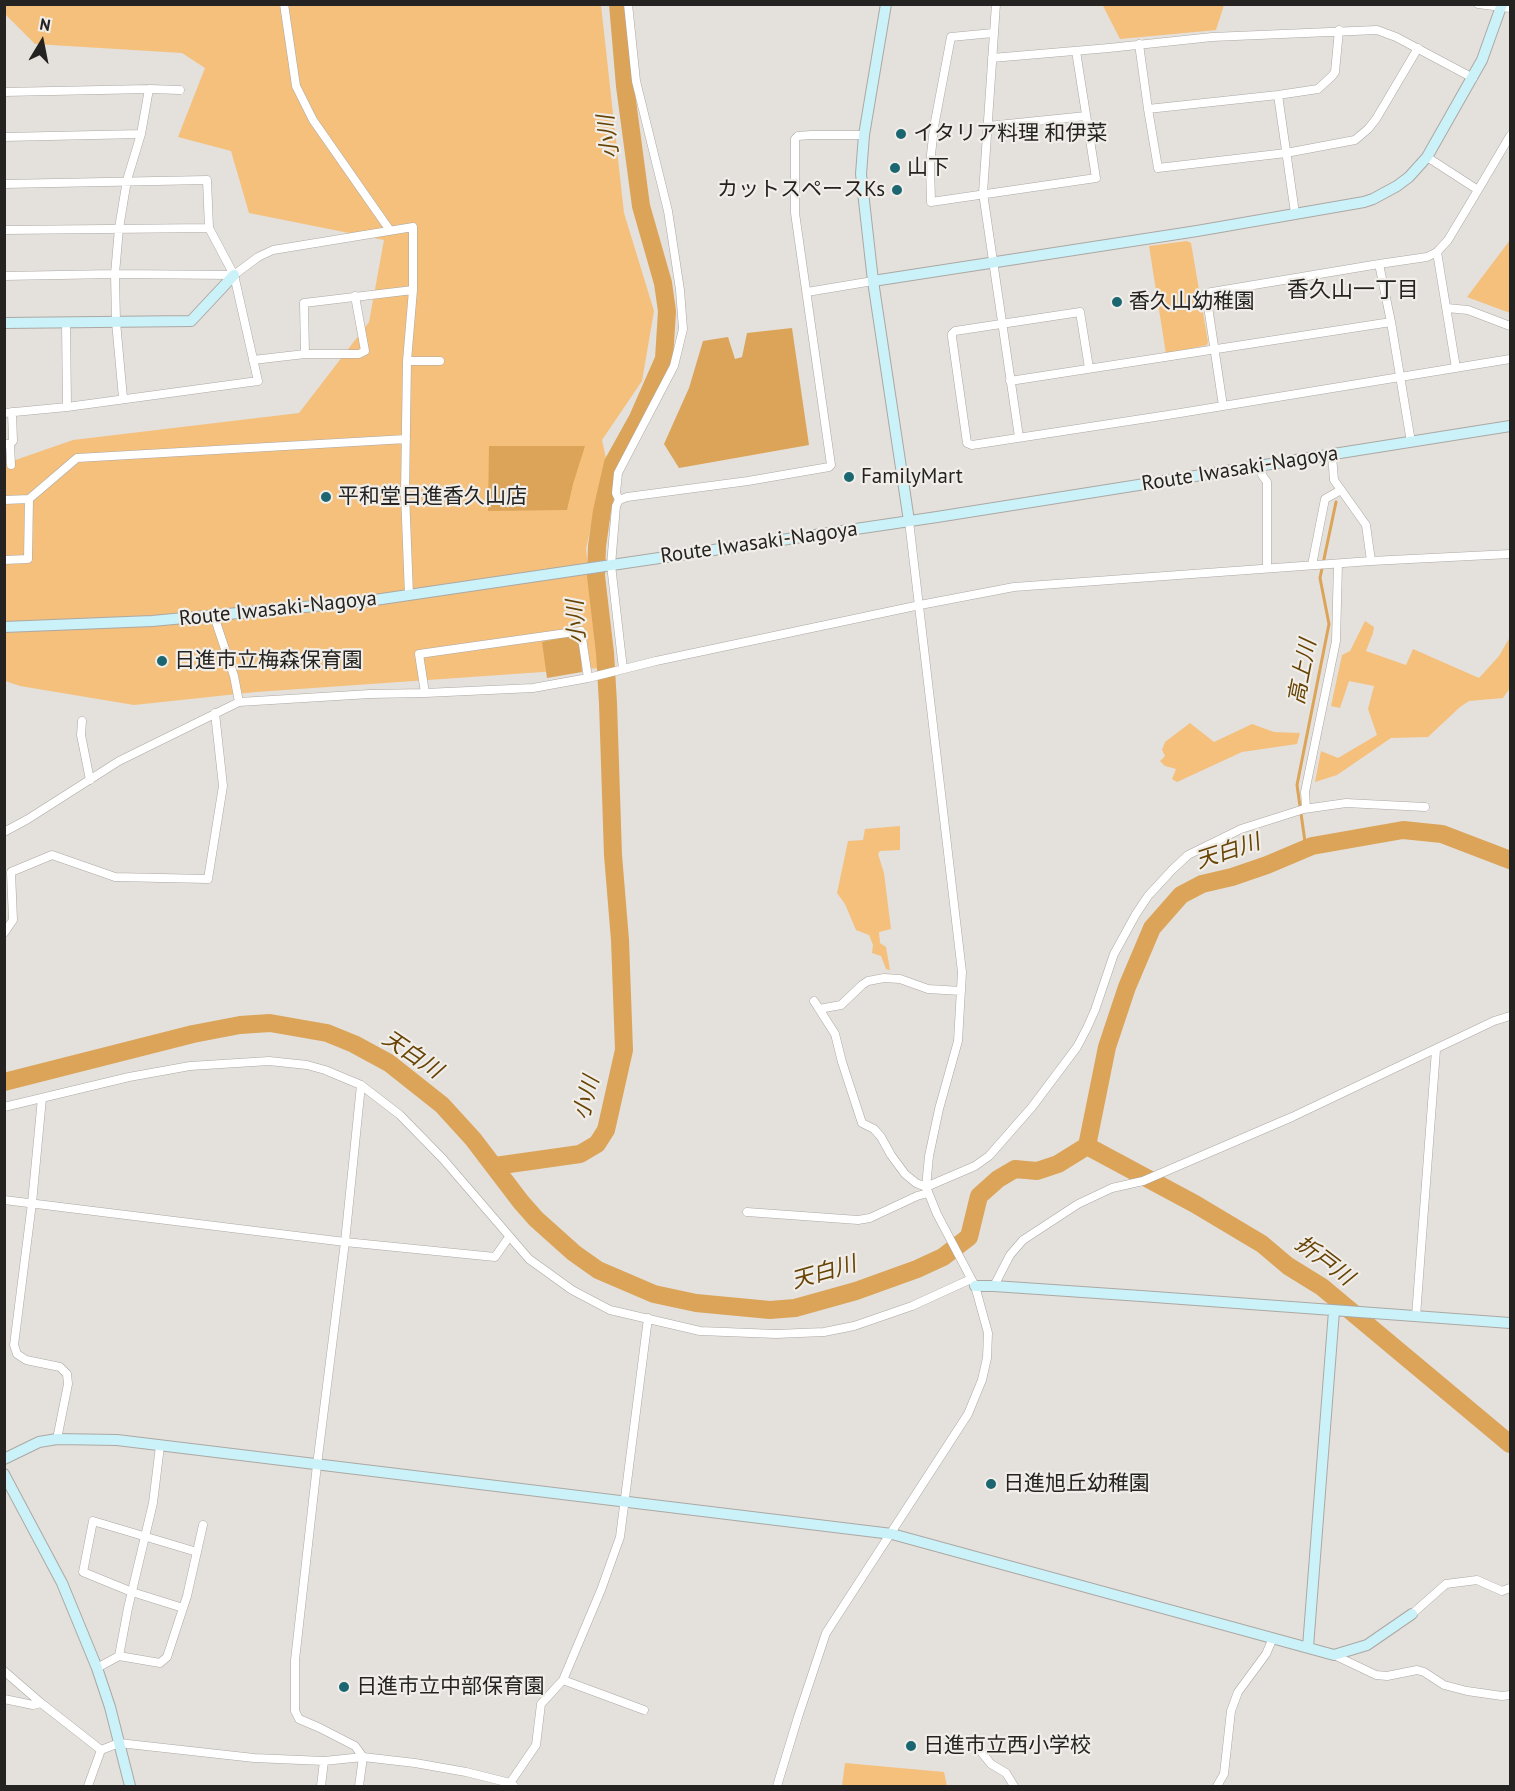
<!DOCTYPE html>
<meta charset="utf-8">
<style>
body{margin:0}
#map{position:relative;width:1515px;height:1791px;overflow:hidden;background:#e4e0dc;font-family:"PT Sans",sans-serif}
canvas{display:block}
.frame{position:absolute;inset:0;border:6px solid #242321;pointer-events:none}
.north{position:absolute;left:12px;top:12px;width:60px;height:60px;-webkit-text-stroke:4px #f1eee9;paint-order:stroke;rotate:10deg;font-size:16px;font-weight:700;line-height:24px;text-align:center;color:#242321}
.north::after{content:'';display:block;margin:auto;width:21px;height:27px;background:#242321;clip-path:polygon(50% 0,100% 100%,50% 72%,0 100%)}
</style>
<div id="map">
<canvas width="1515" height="1791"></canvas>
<div class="frame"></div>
<div class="north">N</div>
</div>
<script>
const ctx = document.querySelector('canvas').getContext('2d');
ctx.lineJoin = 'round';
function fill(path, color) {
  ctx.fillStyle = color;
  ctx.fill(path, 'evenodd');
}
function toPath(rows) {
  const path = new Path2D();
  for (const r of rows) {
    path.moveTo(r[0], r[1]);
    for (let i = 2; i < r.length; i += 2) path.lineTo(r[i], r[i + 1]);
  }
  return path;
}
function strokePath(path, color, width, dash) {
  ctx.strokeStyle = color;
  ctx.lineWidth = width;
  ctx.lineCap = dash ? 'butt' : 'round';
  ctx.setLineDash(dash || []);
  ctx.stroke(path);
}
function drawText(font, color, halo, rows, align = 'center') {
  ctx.font = font + ' "PT Sans","Noto Sans JP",sans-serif';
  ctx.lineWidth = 4.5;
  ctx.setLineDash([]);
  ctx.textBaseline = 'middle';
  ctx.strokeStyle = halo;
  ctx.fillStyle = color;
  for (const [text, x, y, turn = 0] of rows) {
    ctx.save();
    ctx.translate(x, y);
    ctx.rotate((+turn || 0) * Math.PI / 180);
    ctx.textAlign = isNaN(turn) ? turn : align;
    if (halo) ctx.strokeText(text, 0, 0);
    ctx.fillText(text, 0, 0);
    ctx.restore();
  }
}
const green = toPath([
 [1102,4,1224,4,1224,5,1216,30,1120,39],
 [5,5,601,5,624,213,654,311,642,381,602,440,606,458,586,549,600,668,256,692,134,705,20,686,5,681,4,464,73,440,299,413,369,322,384,240,249,213,231,151,178,137,205,68,182,53,35,44,5,14],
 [1510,240,1510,313,1467,297],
 [1187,241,1191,243,1208,342,1207,345,1166,354,1149,246],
 [1365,621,1374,627,1373,633,1366,651,1406,665,1413,649,1479,678,1499,656,1510,637,1510,688,1503,698,1469,701,1460,707,1428,737,1391,738,1337,775,1315,782,1321,751,1338,758,1377,735,1368,709,1374,686,1349,681,1340,708,1331,706,1342,655,1350,651],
 [1190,723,1214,742,1252,724,1274,732,1300,733,1297,744,1242,752,1177,782,1172,779,1176,769,1165,766,1160,761,1165,756,1162,750,1165,742],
 [900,826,900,850,880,851,878,854,884,873,891,929,879,932,880,943,886,947,890,970,886,969,881,956,872,953,873,945,869,935,856,930,845,904,837,893,848,841,863,840,865,829],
 [845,1763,944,1772,947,1786,842,1786]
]);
const water = toPath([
 [792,328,809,445,679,468,664,444,689,388,703,341,728,337,735,359,742,357,747,333],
 [489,446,585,446,573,484,567,510,488,511],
 [579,634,582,672,547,678,542,642]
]);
const stream = toPath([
 [1306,849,1297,785,1329,624,1320,578,1336,502]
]);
const river = toPath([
 [4,1082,193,1034,240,1025,270,1023,327,1033,354,1044,389,1063,442,1105,473,1139,521,1202,536,1219,574,1253,598,1270,654,1294,696,1303,770,1310,795,1308,856,1291,917,1269,943,1257,969,1237,979,1196,998,1179,1015,1169,1037,1171,1058,1164,1087,1146,1107,1047,1127,987,1152,928,1181,895,1202,884,1232,877,1267,865,1312,846,1403,830,1442,834,1510,860],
 [1087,1146,1195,1204,1262,1244,1288,1266,1322,1287,1510,1444],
 [495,1166,580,1154,597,1144,606,1130,624,1050,620,940,613,855,608,703,605,653,596,576,597,546,602,511,613,463,638,418,664,359,667,311,663,283,641,206,625,86,618,4]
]);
const street = toPath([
 [284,4,296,86,313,120,389,229],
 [996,4,983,193,1019,437],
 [1478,4,1510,8],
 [993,33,951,37,934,127,930,164,931,202,1096,178,1076,51],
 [1139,44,1148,109,1158,168,1286,153,1355,140,1368,129,1376,119,1418,48],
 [992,58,1109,48,1212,37,1377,30,1396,37,1473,78],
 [149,89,180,90],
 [4,92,149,89,141,134,127,180,119,228,115,274,116,322,123,398],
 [1278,95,1295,213],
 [1148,109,1278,95,1318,89,1332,76,1335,72,1339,30],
 [988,126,1086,116],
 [4,137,141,134],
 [4,184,207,180,209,228,234,275,258,381,67,407,4,413],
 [1478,190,1510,136],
 [4,230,209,228],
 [1437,252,1456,368],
 [4,276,115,274,234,275,258,257,273,250,413,227,413,290,407,361,405,493,409,595],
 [807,292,873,281],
 [1447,308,1468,310,1510,326],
 [66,323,67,407],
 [305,354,359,354,365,351,355,296],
 [253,360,305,354,304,303,413,290],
 [407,361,440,361],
 [1089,368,1080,312,955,331,952,334,952,337,967,443,972,445,1168,415,1510,359],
 [1010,381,1391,322],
 [1223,406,1206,293,1379,264],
 [1411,442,1391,322,1379,264,1427,257,1437,252,1448,240,1478,190,1427,157],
 [4,444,10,444,13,441,12,412],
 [10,444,11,465],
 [1332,455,1334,480,1366,525,1371,561],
 [1261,466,1262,475,1267,482,1267,568],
 [29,499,77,458,406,439],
 [4,500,29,499,28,559,4,560],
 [619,500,616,493,618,473,674,366,683,329,680,290,668,211,636,81,628,4],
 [1312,565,1325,499,1341,490],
 [214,616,234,676,239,702],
 [623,669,611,565,616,506,619,500,627,497,748,481,829,467,831,465,795,213,795,139,798,136,811,135,864,135],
 [425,693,419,654,581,631,588,678],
 [82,721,81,735,90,780],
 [1306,808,1305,792,1336,641,1338,564],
 [4,832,28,819,119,761,239,702,370,694,425,693,533,688,588,678,656,661,920,605,1014,587,1371,561,1510,554],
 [4,933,13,920,11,872,52,855,115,877,208,879,223,786,215,713],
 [814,1001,835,1034,842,1062,862,1123,874,1129,881,1137,891,1155,905,1174,916,1183,926,1187,975,1166,989,1156,1032,1107,1077,1047,1087,1028,1095,1010,1114,954,1136,914,1148,896,1172,870,1188,855,1241,829,1304,809,1346,803,1425,807],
 [819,1009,841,1005,862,985,868,981,884,978,900,979,928,989,961,991],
 [42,1098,32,1203,14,1345,17,1354,26,1360,60,1367,67,1374,68,1384,57,1439],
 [4,1107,129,1077,190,1066,269,1061,307,1065,325,1070,361,1085,400,1115,443,1159,529,1259,572,1290,610,1310,700,1331,776,1334,824,1332,854,1326,912,1306,971,1279],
 [4,1200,345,1242,495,1257,509,1237],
 [747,1212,858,1220,870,1218,917,1196,928,1193],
 [994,1286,1010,1255,1023,1240,1078,1204,1112,1188,1143,1181,1292,1117,1494,1021,1510,1016],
 [1416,1316,1436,1050],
 [183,1608,132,1592,83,1572,93,1521,197,1552],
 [1412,1614,1446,1584,1477,1580,1502,1591,1510,1588],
 [1334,1655,1376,1675,1387,1676,1417,1670,1424,1672,1444,1685,1467,1691,1502,1696,1510,1695],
 [119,1656,128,1608,153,1503,160,1446],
 [97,1668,119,1656,160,1663,167,1657,187,1596,203,1525],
 [4,1671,41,1703,101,1750,88,1786],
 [563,1680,644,1710],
 [4,1699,33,1705,41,1703],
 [101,1750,119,1743,254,1758,324,1761,363,1757,415,1763,466,1772,510,1783,514,1786],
 [982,1753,991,1764,1006,1773,1014,1786],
 [510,1783,536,1745,541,1704,563,1680,601,1590,620,1537,648,1318],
 [321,1786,324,1761],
 [359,1786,363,1757,355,1746,320,1728,299,1719,295,1711,295,1660,317,1465,345,1242,361,1085],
 [777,1786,798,1717,826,1633,968,1414,982,1380,987,1358,988,1333,975,1286,937,1214,926,1187,929,1156,939,1109,958,1041,962,972,909,521],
 [1217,1786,1224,1774,1231,1711,1238,1692,1266,1654,1273,1638]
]);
const secondary = toPath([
 [886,4,864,135,861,174,873,281,909,521],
 [873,281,1197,231,1364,202,1373,199,1397,186,1409,177,1427,157,1482,60,1502,4],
 [4,323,191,321,234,275],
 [4,627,152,621,368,601,937,517,1510,426],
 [975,1286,994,1286,1141,1296,1510,1323],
 [4,1459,39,1442,57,1439,117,1440,892,1534,1334,1655,1367,1645,1412,1614],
 [4,1474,62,1583,97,1668,110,1707,130,1786],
 [1308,1647,1334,1311]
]);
const markers = [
 [901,134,6,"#1b6671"],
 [895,168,6,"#1b6671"],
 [897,190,6,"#1b6671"],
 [1117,302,6,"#1b6671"],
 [849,477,6,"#1b6671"],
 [326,497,6,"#1b6671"],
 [162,661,6,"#1b6671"],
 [991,1484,6,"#1b6671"],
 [344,1687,6,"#1b6671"],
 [911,1746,6,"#1b6671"]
];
const poiNames = [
 ["イタリア料理 和伊菜",913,134],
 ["山下",907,168],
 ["カットスペースKs",885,190,"right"],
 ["香久山幼稚園",1129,302],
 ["FamilyMart",861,477],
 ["平和堂日進香久山店",338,497],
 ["日進市立梅森保育園",174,661],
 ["日進旭丘幼稚園",1003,1484],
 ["日進市立中部保育園",356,1687],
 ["日進市立西小学校",923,1746]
];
const streetNames = [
 ["Route Iwasaki-Nagoya",1240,469,-9],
 ["Route Iwasaki-Nagoya",759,543,-8],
 ["Route Iwasaki-Nagoya",278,609,-6]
];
const waterNames = [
 ["小川",609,137,-97],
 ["小川",577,622,-93],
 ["高上川",1303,672,-79],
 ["天白川",1228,852,-18],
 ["天白川",412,1055,34],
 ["小川",587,1098,-75],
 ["折戸川",1324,1261,37],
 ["天白川",824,1273,-16]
];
const neighbourhoodNames = [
 ["香久山一丁目",1353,291]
];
fill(green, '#f4c07c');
fill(water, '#dba458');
strokePath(stream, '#dba458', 3);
strokePath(river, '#dba458', 18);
strokePath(street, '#aca8a4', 9);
strokePath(secondary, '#aca8a4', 12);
strokePath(street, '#fff', 8);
strokePath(secondary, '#caf2f8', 10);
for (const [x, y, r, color] of markers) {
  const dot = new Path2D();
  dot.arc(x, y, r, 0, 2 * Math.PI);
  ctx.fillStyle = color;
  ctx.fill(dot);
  strokePath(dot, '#f1eee9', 2);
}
drawText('21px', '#242321', '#f1eee9', poiNames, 'left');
drawText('21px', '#242321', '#f1eee9', streetNames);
drawText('italic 22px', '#674304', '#f1eee9', waterNames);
drawText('22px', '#242321', '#f1eee9', neighbourhoodNames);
</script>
